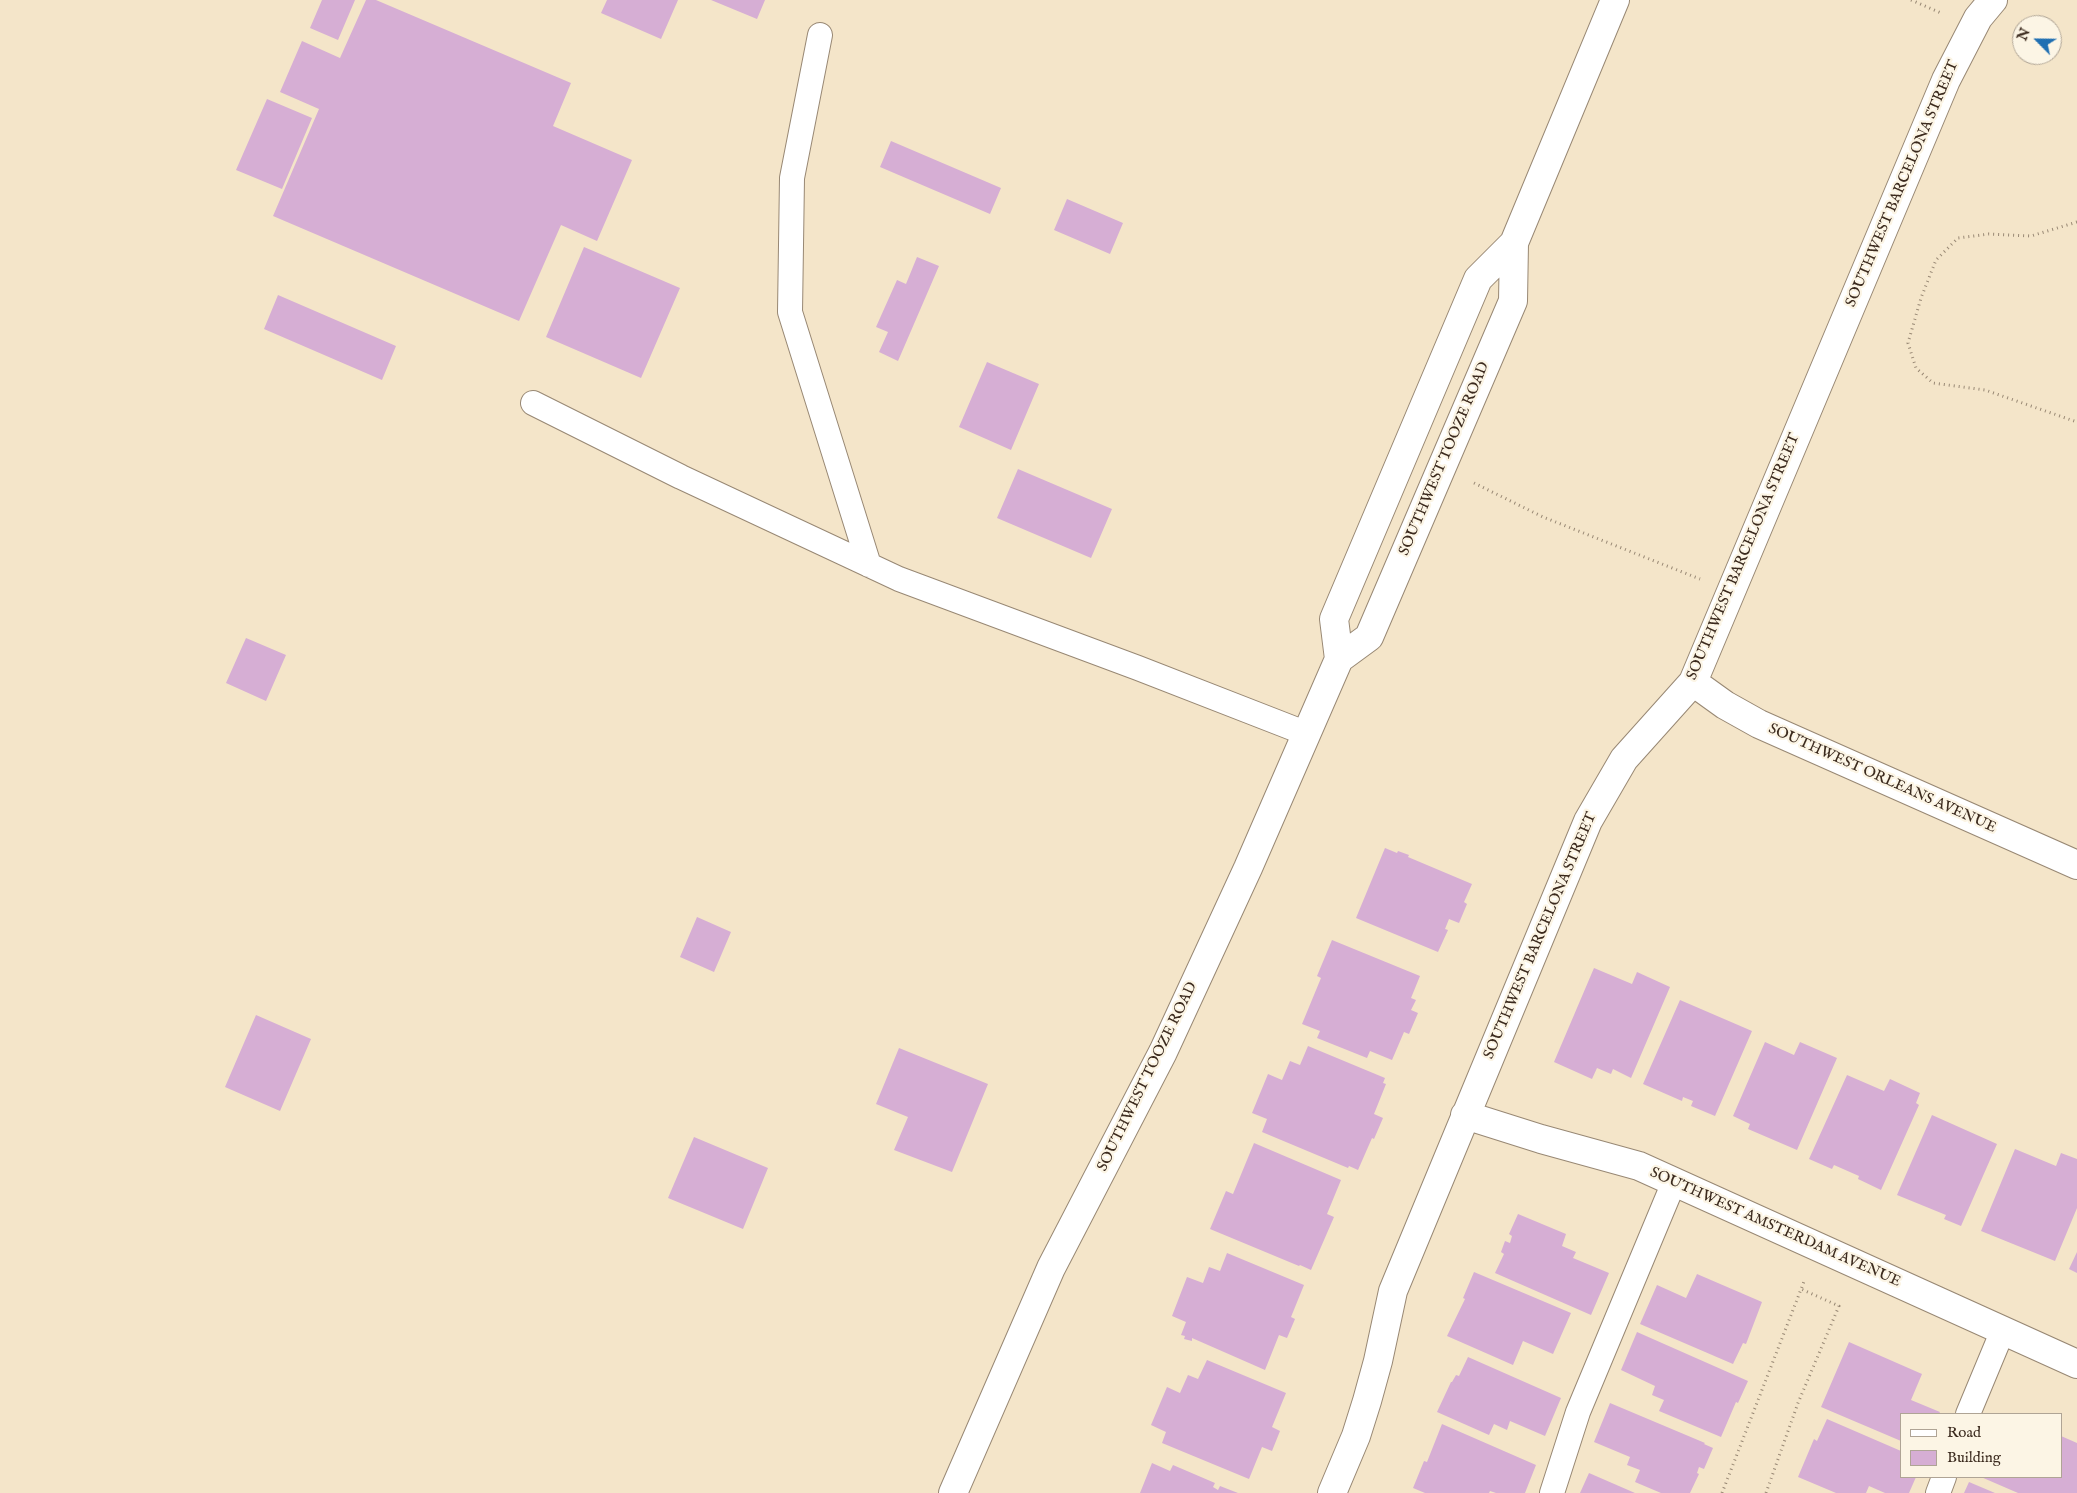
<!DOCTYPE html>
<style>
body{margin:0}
#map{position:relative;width:2077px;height:1493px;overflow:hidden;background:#f4e5c9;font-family:"IM FELL English",serif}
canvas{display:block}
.legend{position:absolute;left:1900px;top:1413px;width:162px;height:65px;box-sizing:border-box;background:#fcf5e5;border:1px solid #afa495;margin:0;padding:6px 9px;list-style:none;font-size:15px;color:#3b2a1e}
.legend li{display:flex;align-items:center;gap:10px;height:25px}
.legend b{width:25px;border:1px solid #afa495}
.north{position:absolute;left:2012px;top:15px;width:50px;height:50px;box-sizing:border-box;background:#fcf5e5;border:1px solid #afa495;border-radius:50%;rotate:293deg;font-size:14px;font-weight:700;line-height:20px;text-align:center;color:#3b2a1e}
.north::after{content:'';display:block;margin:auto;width:18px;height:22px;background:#1f6fb2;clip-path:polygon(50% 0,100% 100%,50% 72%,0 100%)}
</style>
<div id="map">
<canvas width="2077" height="1493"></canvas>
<ul class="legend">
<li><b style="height:6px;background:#fff"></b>Road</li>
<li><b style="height:14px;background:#d6aed4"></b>Building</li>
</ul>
<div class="north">N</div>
</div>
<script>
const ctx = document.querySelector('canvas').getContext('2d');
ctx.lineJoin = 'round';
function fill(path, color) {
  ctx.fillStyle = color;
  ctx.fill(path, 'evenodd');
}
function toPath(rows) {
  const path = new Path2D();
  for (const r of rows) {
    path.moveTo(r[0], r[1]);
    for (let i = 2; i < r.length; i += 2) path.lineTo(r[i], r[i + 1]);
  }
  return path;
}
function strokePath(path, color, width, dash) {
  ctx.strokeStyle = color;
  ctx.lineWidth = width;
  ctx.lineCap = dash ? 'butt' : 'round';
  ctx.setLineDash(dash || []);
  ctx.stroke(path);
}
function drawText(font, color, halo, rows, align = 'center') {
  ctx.font = font + ' "IM FELL English",serif';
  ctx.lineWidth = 4.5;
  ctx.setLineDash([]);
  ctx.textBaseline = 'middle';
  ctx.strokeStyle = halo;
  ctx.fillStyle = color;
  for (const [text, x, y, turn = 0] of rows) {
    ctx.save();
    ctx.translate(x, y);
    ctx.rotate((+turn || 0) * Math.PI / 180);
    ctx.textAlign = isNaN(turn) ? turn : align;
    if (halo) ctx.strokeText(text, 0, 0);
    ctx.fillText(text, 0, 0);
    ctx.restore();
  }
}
const building = toPath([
 [322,0,355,0,338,40,310,28],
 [366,0,376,0,571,83,553,126,632,160,597,241,561,225,519,321,273,216,319,109,280,92,302,41,340,58],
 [607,0,678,0,661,39,601,13],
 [711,0,765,0,757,19],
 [267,99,312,118,282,189,236,170],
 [891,141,1001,188,990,214,880,167],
 [1067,199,1123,223,1110,254,1054,230],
 [584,247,680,288,641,378,546,337],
 [917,257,939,266,898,361,879,352,888,332,876,327,897,280,906,284],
 [278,295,396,346,382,380,264,329],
 [987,362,1039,384,1011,450,959,427],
 [1018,469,1112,509,1091,558,997,518],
 [246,638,286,655,266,701,226,683],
 [1385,848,1397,853,1398,851,1409,855,1408,857,1472,884,1464,902,1467,904,1459,923,1449,919,1445,929,1448,930,1438,952,1356,918],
 [697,917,731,932,714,972,680,957],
 [1332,940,1420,976,1411,998,1416,1000,1411,1010,1418,1013,1409,1034,1404,1032,1392,1060,1370,1051,1367,1058,1317,1038,1320,1031,1302,1024,1321,978,1317,976],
 [1594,968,1632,984,1637,972,1670,987,1631,1078,1613,1069,1611,1074,1597,1068,1592,1079,1554,1062],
 [1680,1000,1752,1031,1715,1116,1691,1106,1693,1101,1683,1097,1682,1101,1643,1084],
 [256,1015,311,1039,280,1111,225,1087],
 [1765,1042,1794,1055,1800,1042,1837,1058,1797,1150,1748,1129,1750,1124,1733,1116],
 [1308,1046,1385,1078,1383,1083,1386,1084,1374,1114,1383,1118,1374,1139,1372,1138,1358,1170,1349,1166,1348,1168,1262,1132,1267,1119,1252,1113,1268,1074,1282,1080,1290,1061,1300,1065],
 [899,1048,988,1084,952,1172,894,1150,908,1117,876,1104],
 [1847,1075,1884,1091,1890,1079,1920,1093,1916,1103,1919,1105,1881,1190,1858,1179,1859,1176,1834,1165,1832,1169,1809,1159],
 [1932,1115,1997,1144,1961,1226,1944,1219,1946,1215,1897,1195],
 [694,1137,768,1168,743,1229,668,1198],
 [1254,1143,1341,1180,1327,1214,1334,1217,1311,1270,1300,1265,1299,1266,1210,1229,1226,1191,1233,1194],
 [2015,1149,2056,1166,2061,1153,2077,1159,2077,1208,2055,1261,1981,1231],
 [1518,1214,1566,1234,1562,1246,1576,1252,1573,1258,1609,1273,1591,1315,1495,1273,1504,1254,1501,1252,1505,1241,1510,1243,1512,1236,1509,1234],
 [2077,1252,2077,1273,2069,1269],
 [1227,1253,1304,1285,1291,1317,1295,1319,1287,1338,1279,1335,1265,1370,1192,1338,1192,1341,1184,1339,1185,1336,1181,1335,1186,1322,1172,1316,1187,1277,1203,1283,1209,1267,1220,1271],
 [1474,1272,1571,1313,1553,1354,1523,1341,1513,1365,1447,1336,1465,1299,1463,1298],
 [1697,1274,1762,1302,1746,1344,1743,1343,1733,1364,1640,1324,1657,1285,1686,1298],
 [1637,1332,1748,1381,1738,1403,1736,1402,1721,1437,1659,1411,1664,1400,1652,1395,1655,1386,1621,1370],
 [1849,1342,1922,1374,1911,1400,1940,1412,1939,1414,1901,1414,1901,1441,1821,1407],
 [1468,1357,1561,1398,1545,1436,1510,1421,1507,1430,1494,1424,1489,1435,1437,1412,1451,1382,1452,1382,1456,1375,1459,1376],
 [1207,1360,1286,1393,1272,1427,1280,1431,1272,1451,1262,1447,1249,1479,1162,1443,1166,1432,1151,1425,1167,1387,1180,1393,1188,1375,1198,1379],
 [1610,1403,1705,1443,1704,1444,1713,1448,1704,1469,1699,1467,1697,1473,1699,1474,1690,1493,1661,1493,1635,1482,1640,1470,1627,1465,1630,1457,1594,1442],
 [1827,1419,1901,1451,1901,1477,1916,1477,1909,1493,1885,1493,1869,1486,1866,1493,1836,1493,1798,1477,1814,1439,1817,1441],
 [1442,1424,1536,1465,1525,1493,1496,1493,1490,1491,1489,1493,1425,1493,1413,1488,1424,1461,1427,1462],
 [2061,1436,2077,1443,2077,1493,2018,1493,1981,1477,2061,1477],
 [1152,1463,1170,1471,1173,1465,1215,1483,1213,1487,1218,1490,1220,1486,1238,1493,1140,1493],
 [1589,1473,1635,1493,1580,1493],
 [1969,1482,1995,1493,1964,1493]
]);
const path = toPath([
 [1911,0,1941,13],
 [2077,222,2031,236,1989,234,1958,238,1936,260,1921,298,1908,343,1916,368,1933,383,1985,390,2077,422],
 [1474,483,1543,517,1700,579],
 [1722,1493,1805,1279],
 [1766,1493,1798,1403,1839,1306,1801,1289]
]);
const lane = toPath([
 [820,35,792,178,790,312,869,565],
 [533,403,681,477,899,579,1138,668,1305,733],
 [1968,1414,2003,1330],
 [1552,1493,1578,1412,1674,1182],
 [1938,1493,1944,1477]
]);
const street = toPath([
 [1693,682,1725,705,1759,724,2077,865],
 [1465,1115,1541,1139,1639,1166,2077,1364],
 [1332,1493,1356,1436,1367,1401,1378,1361,1393,1291,1588,821,1624,759,1693,682,1946,80,1978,18,1993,0]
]);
const secondary = toPath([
 [1339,659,1369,637,1513,301,1514,243,1615,0],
 [953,1493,1051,1268,1163,1052,1248,868,1339,659,1334,619,1478,279,1514,243]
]);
const streetNames = [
 ["SOUTHWEST BARCELONA STREET",1903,184,-67],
 ["SOUTHWEST TOOZE ROAD",1445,459,-67],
 ["SOUTHWEST BARCELONA STREET",1744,557,-67],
 ["SOUTHWEST ORLEANS AVENUE",1882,779,24],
 ["SOUTHWEST BARCELONA STREET",1541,936,-67],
 ["SOUTHWEST TOOZE ROAD",1148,1077,-64],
 ["SOUTHWEST AMSTERDAM AVENUE",1775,1228,24]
];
fill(building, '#d6aed4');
strokePath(lane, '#988874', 26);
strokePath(street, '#988874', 30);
strokePath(secondary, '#988874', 30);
strokePath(path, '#988874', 3, [1, 4]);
strokePath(lane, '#fff', 24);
strokePath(street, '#fff', 28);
strokePath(secondary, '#fff', 28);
drawText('15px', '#3b2a1e', '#fcf5e5', streetNames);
</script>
